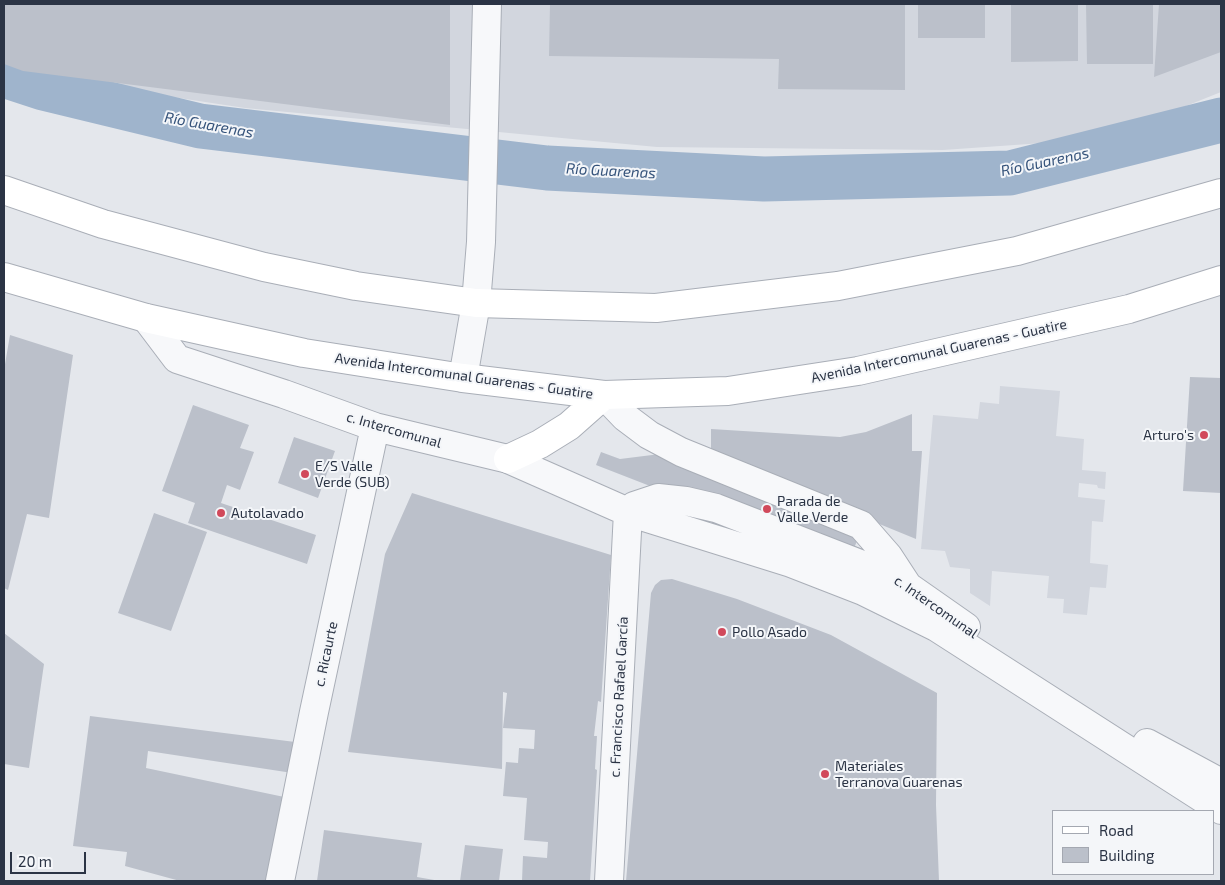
<!DOCTYPE html>
<meta charset="utf-8">
<style>
body{margin:0}
#map{position:relative;width:1225px;height:885px;overflow:hidden;background:#e4e7ec;font-family:"Exo 2",sans-serif}
canvas{display:block}
.frame{position:absolute;inset:0;border:5px solid #2b3445;pointer-events:none}
.legend{position:absolute;left:1052px;top:810px;width:162px;height:65px;box-sizing:border-box;background:#f4f6f9;border:1px solid #a4a8b1;margin:0;padding:6px 9px;list-style:none;font-size:15px;color:#2b3445}
.legend li{display:flex;align-items:center;gap:10px;height:25px}
.legend b{width:25px;border:1px solid #a4a8b1}
.scale{position:absolute;left:10px;top:852px;width:76px;height:22px;box-sizing:border-box;border:2px solid #2b3445;border-top:0;padding-left:6px;font-size:15px;line-height:18px;white-space:nowrap;color:#2b3445;-webkit-text-stroke:4px #f4f6f9;paint-order:stroke}
</style>
<div id="map">
<canvas width="1225" height="885"></canvas>
<div class="frame"></div>
<ul class="legend">
<li><b style="height:6px;background:#fff"></b>Road</li>
<li><b style="height:14px;background:#bbc0ca"></b>Building</li>
</ul>
<div class="scale">20 m</div>
</div>
<script>
const ctx = document.querySelector('canvas').getContext('2d');
ctx.lineJoin = 'round';
function fill(path, color) {
  ctx.fillStyle = color;
  ctx.fill(path, 'evenodd');
}
function toPath(rows) {
  const path = new Path2D();
  for (const r of rows) {
    path.moveTo(r[0], r[1]);
    for (let i = 2; i < r.length; i += 2) path.lineTo(r[i], r[i + 1]);
  }
  return path;
}
function strokePath(path, color, width, dash) {
  ctx.strokeStyle = color;
  ctx.lineWidth = width;
  ctx.lineCap = dash ? 'butt' : 'round';
  ctx.setLineDash(dash || []);
  ctx.stroke(path);
}
function drawText(font, color, halo, rows, align = 'center') {
  ctx.font = font + ' "Exo 2",sans-serif';
  ctx.lineWidth = 4;
  ctx.setLineDash([]);
  ctx.textBaseline = 'middle';
  ctx.strokeStyle = halo;
  ctx.fillStyle = color;
  for (const [text, x, y, turn = 0] of rows) {
    ctx.save();
    ctx.translate(x, y);
    ctx.rotate((+turn || 0) * Math.PI / 180);
    ctx.textAlign = isNaN(turn) ? turn : align;
    if (halo) ctx.strokeText(text, 0, 0);
    ctx.fillText(text, 0, 0);
    ctx.restore();
  }
}
const built = toPath([
 [4,4,1221,4,1221,92,1151,120,1043,143,943,150,657,147,245,108,7,72,4,71],
 [1000,386,1060,391,1056,436,1084,439,1082,470,1106,472,1105,489,1098,488,1097,485,1079,483,1078,497,1105,500,1103,522,1092,521,1090,563,1108,565,1106,588,1090,587,1087,615,1063,613,1064,599,1047,598,1049,576,992,571,990,606,970,593,970,569,950,567,945,551,921,549,933,415,978,419,980,402,999,404]
]);
const river = toPath([
 [4,75,43,88,200,126,547,168,764,179,1010,173,1221,120]
]);
const building = toPath([
 [4,4,450,4,450,125,23,71,4,64],
 [550,4,905,4,905,90,778,89,779,59,549,56],
 [918,4,985,4,985,38,918,38],
 [1011,4,1078,4,1078,61,1011,62],
 [1086,4,1153,4,1153,64,1087,64],
 [1159,4,1221,4,1221,52,1154,77],
 [10,335,73,355,49,518,27,514,8,590,4,588,4,370],
 [1190,377,1221,378,1221,493,1183,491],
 [193,405,249,425,240,448,254,452,240,490,227,485,221,503,316,535,307,564,188,523,195,503,162,491],
 [912,414,912,451,922,451,916,539,711,455,711,429,840,437,866,432],
 [294,437,335,451,318,498,278,483],
 [601,452,620,459,660,454,858,538,855,546,868,551,864,561,668,493,596,465],
 [412,493,611,555,601,702,598,701,594,736,597,736,595,769,597,770,590,881,522,881,523,856,547,858,548,842,524,840,527,798,503,796,506,762,518,763,519,748,534,749,535,730,503,728,507,693,503,692,502,769,348,752,385,554],
 [154,513,207,532,171,631,118,613],
 [672,579,737,599,831,635,937,693,936,805,939,881,626,881,651,593,655,585,661,580],
 [4,633,44,664,29,768,4,764],
 [90,716,303,743,299,774,148,751,146,768,289,798,272,881,180,881,125,866,127,852,73,846],
 [324,830,422,843,417,877,440,881,317,881],
 [465,845,503,849,499,881,460,881]
]);
const street = toPath([
 [146,318,177,359,284,394,375,427,508,459,628,512,791,563,863,591,936,627,1221,810],
 [463,378,476,303,481,242,487,4],
 [604,395,625,417,649,435,681,452,861,525,888,556,907,585],
 [1147,743,1221,783],
 [280,881,314,712,375,427],
 [609,881,628,512,634,506,658,498,686,501,716,508,896,578,966,627]
]);
const secondary = toPath([
 [4,190,103,224,264,267,356,286,476,303,656,308,838,286,1017,251,1221,193],
 [4,277,146,318,304,353,463,378,604,395,728,391,858,371,1129,309,1221,280],
 [508,459,540,444,569,426,604,395]
]);
const markers = [
 [1204,435,5,"#d1495b"],
 [305,474,5,"#d1495b"],
 [767,509,5,"#d1495b"],
 [221,513,5,"#d1495b"],
 [722,632,5,"#d1495b"],
 [825,774,5,"#d1495b"]
];
const streetNames = [
 ["Avenida Intercomunal Guarenas - Guatire",939,351,-12],
 ["Avenida Intercomunal Guarenas - Guatire",464,376,8],
 ["c. Intercomunal",394,430,16],
 ["c. Intercomunal",936,607,35],
 ["c. Ricaurte",326,654,-78],
 ["c. Francisco Rafael García",619,697,-87]
];
const poiNames = [
 ["Arturo's",1194,435,"right"],
 ["E/S Valle",315,466],
 ["Verde (SUB)",315,482],
 ["Parada de",777,501],
 ["Valle Verde",777,517],
 ["Autolavado",231,513],
 ["Pollo Asado",732,632],
 ["Materiales",835,766],
 ["Terranova Guarenas",835,782]
];
const waterNames = [
 ["Río Guarenas",209,125,10],
 ["Río Guarenas",1045,162,-12],
 ["Río Guarenas",611,171,3]
];
fill(built, '#d2d6de');
strokePath(river, '#9fb4cc', 45);
fill(building, '#bbc0ca');
strokePath(street, '#a9aeb7', 30);
strokePath(secondary, '#a9aeb7', 30);
strokePath(street, '#f7f8fa', 28);
strokePath(secondary, '#fff', 28);
for (const [x, y, r, color] of markers) {
  const dot = new Path2D();
  dot.arc(x, y, r, 0, 2 * Math.PI);
  ctx.fillStyle = color;
  ctx.fill(dot);
  strokePath(dot, '#f4f6f9', 2);
}
drawText('14px', '#2b3445', '#f4f6f9', streetNames);
drawText('14px', '#2b3445', '#f4f6f9', poiNames, 'left');
drawText('italic 15px', '#34527a', '#f4f6f9', waterNames);
</script>
